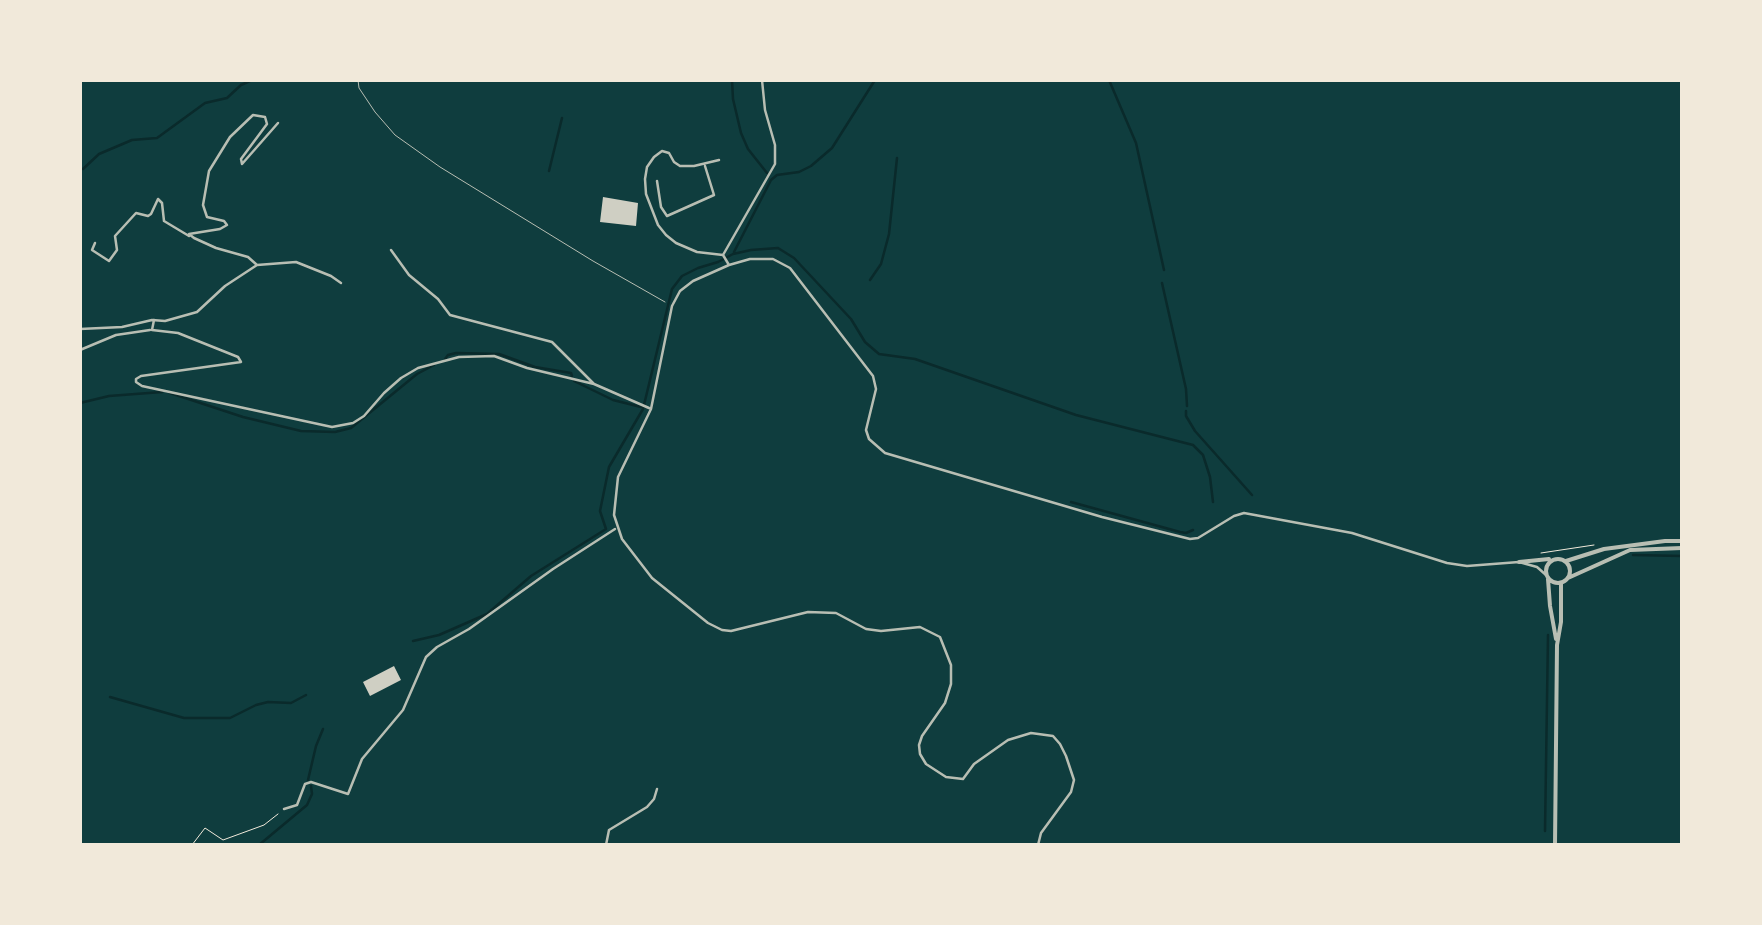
<!DOCTYPE html>
<style>
body{margin:0}
#map{position:relative;width:1762px;height:925px;overflow:hidden;background:#0f3d3e;font-family:"PT Sans Narrow",sans-serif}
canvas{display:block}
.frame{position:absolute;inset:0;border:82px solid #f1e9da;pointer-events:none}
</style>
<div id="map">
<canvas width="1762" height="925"></canvas>
<div class="frame"></div>
</div>
<script>
const ctx = document.querySelector('canvas').getContext('2d');
ctx.lineJoin = 'round';
function toPath(rows) {
  const path = new Path2D();
  for (const r of rows) {
    if (r.length === 3) {
      path.moveTo(r[0] + r[2], r[1]);
      path.arc(r[0], r[1], r[2], 0, 2 * Math.PI);
      continue;
    }
    path.moveTo(r[0], r[1]);
    for (let i = 2; i < r.length; i += 2) path.lineTo(r[i], r[i + 1]);
  }
  return path;
}
function strokePath(path, color, width, dash) {
  ctx.strokeStyle = color;
  ctx.lineWidth = width;
  ctx.lineCap = dash ? 'butt' : 'round';
  ctx.setLineDash(dash || []);
  ctx.stroke(path);
}
function fill(path, color) {
  ctx.fillStyle = color;
  ctx.fill(path, 'evenodd');
}
const stream = toPath([
 [732,80,733,99,741,133,748,149,767,173],
 [1109,80,1136,143,1164,270],
 [83,169,99,154,132,140,157,138,205,103,227,98,241,85,252,80],
 [549,171,562,118],
 [734,252,771,180,777,175,799,172,811,166,832,148,875,80],
 [870,280,881,264,889,234,897,158],
 [1162,283,1186,389,1187,406],
 [445,359,448,355,456,353,499,354,535,367,571,373,572,376],
 [574,381,613,400,641,407],
 [170,393,243,417,301,431,335,432,351,428,417,374,434,365],
 [80,403,109,396,162,392],
 [1186,411,1186,416,1195,431,1252,495],
 [1071,502,1180,532,1186,533,1193,530],
 [1633,555,1682,556],
 [413,641,439,635,487,614,531,576,606,529,600,511,609,467,643,409,672,289,682,276,698,268,718,262,733,254,751,250,778,248,794,258,851,319,865,342,879,354,915,359,1076,415,1193,445,1203,455,1210,477,1213,502],
 [110,697,184,718,230,718,256,705,268,702,291,703,306,695],
 [308,780,316,746,323,729],
 [1545,831,1548,635],
 [259,845,307,805,312,794,311,786]
]);
const building = toPath([
 [603,197,638,203,636,226,600,222],
 [394,666,401,680,370,696,363,682]
]);
const path = toPath([
 [1541,553,1594,545],
 [192,845,205,828,223,840,264,825,278,814]
]);
const service = toPath([
 [358,80,359,88,375,112,395,135,440,167,593,261,665,302]
]);
const minor = toPath([
 [719,160,694,166,680,166,674,162,669,153,662,151,654,157,647,167,645,179,646,194,658,225,666,235,676,243,697,252,723,255],
 [657,181,661,207,667,216,714,195,705,166],
 [95,243,92,250,109,261,117,250,115,236,136,213,148,216,151,214,158,199,162,203,164,221,189,236],
 [391,250,409,275,438,299,450,315,552,342,594,384,649,408],
 [257,265,248,257,216,248,194,238,189,234,220,229,227,225,224,221,207,217,203,205,209,171,230,137,253,115,265,117,267,124,241,159,242,164,278,123],
 [729,265,723,255,775,164,775,145,765,110,762,80],
 [154,320,152,330,178,333,238,357,241,362,141,376,136,379,136,382,142,386,332,427,353,423,364,416,384,393,401,378,418,368,459,357,494,356,527,368,594,384],
 [80,329,122,327,152,320,165,321,197,312,225,286,257,265,296,262,331,276,341,283],
 [80,350,116,335,150,330],
 [284,809,297,805,305,784,311,782,348,794,362,759,403,710,426,657,437,647,469,629,553,569,615,529],
 [606,845,609,830,647,807,654,799,657,789],
 [1038,845,1041,833,1071,792,1074,780,1066,756,1060,744,1053,736,1031,733,1008,740,974,764,963,779,946,777,926,764,920,754,919,745,922,736,945,703,951,684,951,665,940,637,920,627,881,631,866,629,836,613,808,612,731,631,722,630,708,623,652,578,622,539,614,515,618,477,651,409,672,306,680,291,693,281,729,265,750,259,773,259,790,268,873,376,876,389,866,430,869,439,885,453,1102,517,1190,539,1198,538,1234,516,1244,513,1352,533,1447,563,1467,566,1519,562,1537,567,1546,575]
]);
const tertiary = toPath([
 [1558,571,12],
 [1566,561,1604,549,1665,541,1682,541],
 [1519,562,1549,559],
 [1568,578,1630,550,1682,548],
 [1548,579,1550,606,1556,639],
 [1555,845,1557,645,1561,622,1561,583]
]);
strokePath(stream, '#0a2a2b', 2.5);
fill(building, '#cfcfc3');
strokePath(path, '#f1e9da', 1);
strokePath(service, '#b8beb3', 1);
strokePath(minor, '#b8beb3', 2.5);
strokePath(tertiary, '#b8beb3', 4);
</script>
